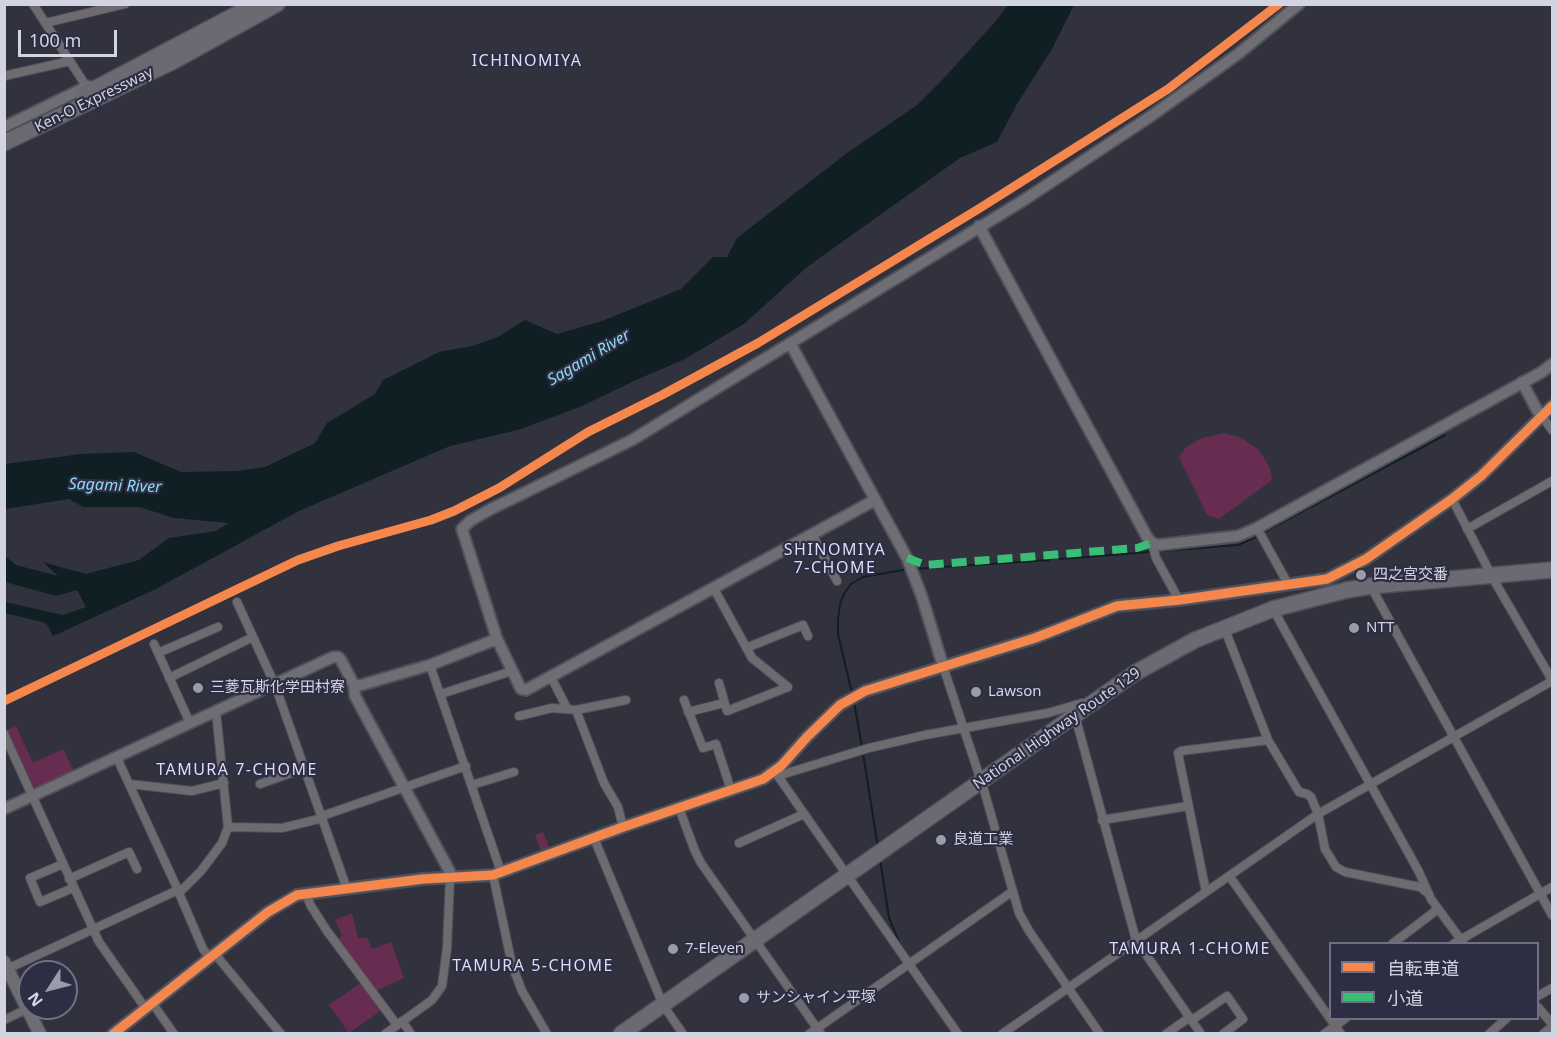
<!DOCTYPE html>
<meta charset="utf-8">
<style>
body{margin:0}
#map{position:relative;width:1557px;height:1038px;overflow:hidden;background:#32323e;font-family:"Noto Sans","Noto Sans JP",sans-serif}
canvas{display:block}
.frame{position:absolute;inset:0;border:6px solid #d3d4e2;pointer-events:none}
.legend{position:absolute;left:1329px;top:942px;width:210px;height:78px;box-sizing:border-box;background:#2d2e43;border:2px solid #6f7083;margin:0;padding:8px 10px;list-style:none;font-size:18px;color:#d3d4e2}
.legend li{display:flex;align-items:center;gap:12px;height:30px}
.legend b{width:30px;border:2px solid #6f7083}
.north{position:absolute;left:18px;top:960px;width:60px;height:60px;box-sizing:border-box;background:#2d2e43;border:2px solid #6f7083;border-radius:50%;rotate:234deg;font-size:16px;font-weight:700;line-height:24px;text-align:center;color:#d3d4e2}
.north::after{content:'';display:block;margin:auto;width:21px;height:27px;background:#9b9ba9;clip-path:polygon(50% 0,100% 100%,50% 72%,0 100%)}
.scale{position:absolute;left:18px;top:30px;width:99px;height:27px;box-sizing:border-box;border:3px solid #d3d4e2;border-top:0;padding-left:8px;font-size:18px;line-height:21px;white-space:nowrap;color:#d3d4e2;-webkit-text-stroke:4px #2d2e43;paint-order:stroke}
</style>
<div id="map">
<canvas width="1557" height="1038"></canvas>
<div class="frame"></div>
<ul class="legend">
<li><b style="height:8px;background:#f5874c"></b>自転車道</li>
<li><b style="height:8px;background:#3abd76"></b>小道</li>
</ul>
<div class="north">N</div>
<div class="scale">100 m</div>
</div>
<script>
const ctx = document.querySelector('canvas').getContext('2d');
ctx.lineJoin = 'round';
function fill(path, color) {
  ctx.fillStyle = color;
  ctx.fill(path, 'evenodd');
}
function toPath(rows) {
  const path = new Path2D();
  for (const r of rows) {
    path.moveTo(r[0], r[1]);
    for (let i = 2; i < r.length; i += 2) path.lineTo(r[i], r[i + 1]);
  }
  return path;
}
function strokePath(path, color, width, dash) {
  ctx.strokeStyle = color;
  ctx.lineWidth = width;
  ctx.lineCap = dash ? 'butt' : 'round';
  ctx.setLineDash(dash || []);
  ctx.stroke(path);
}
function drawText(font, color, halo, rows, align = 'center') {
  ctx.font = font + ' "Noto Sans","Noto Sans JP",sans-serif';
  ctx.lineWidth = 4.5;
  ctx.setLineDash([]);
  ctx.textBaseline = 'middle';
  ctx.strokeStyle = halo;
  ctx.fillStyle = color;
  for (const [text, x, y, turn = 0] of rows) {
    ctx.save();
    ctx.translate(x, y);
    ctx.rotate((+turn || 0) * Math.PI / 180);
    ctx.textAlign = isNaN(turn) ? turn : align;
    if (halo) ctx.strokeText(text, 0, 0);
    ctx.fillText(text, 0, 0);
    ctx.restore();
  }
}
const green = toPath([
 [1224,433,1242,438,1259,450,1270,468,1272,480,1219,519,1207,515,1179,457,1186,447,1202,438],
 [16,726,33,763,63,749,75,773,36,791,7,730],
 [543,832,550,850,542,853,535,835],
 [352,913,358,938,367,938,372,949,391,942,404,978,374,992,336,940,342,936,335,920],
 [362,982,382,1010,349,1033,329,1005]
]);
const water = toPath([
 [1008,5,1074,5,1052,49,1017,104,997,142,960,158,807,267,744,324,683,360,636,380,582,406,518,430,450,446,299,511,156,589,53,636,46,623,5,613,5,602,63,615,86,607,77,590,56,596,5,582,5,556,16,565,58,576,43,562,86,574,139,560,169,538,216,531,229,523,173,518,140,507,83,507,69,499,5,509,5,464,81,454,134,452,181,472,236,471,265,467,315,443,327,423,375,394,383,380,439,352,472,346,498,337,525,320,557,334,602,321,681,289,713,257,727,257,737,238,847,153,917,105,944,78,995,22]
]);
const stream = toPath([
 [1262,533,1445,435],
 [1060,559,1238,545,1258,536],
 [914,569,1049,560],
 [852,693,838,634,838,619,840,604,844,594,851,584,863,577,908,569],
 [854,702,862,747],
 [863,753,878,848],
 [880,859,889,918,899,942,908,956],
 [914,964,962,1034]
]);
const street = toPath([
 [33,4,86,86],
 [45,23,125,4],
 [4,76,70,61],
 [1542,416,1552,430],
 [1452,499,1495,582,1552,680],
 [1257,528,1288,584],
 [1467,529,1552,481],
 [812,534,837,581],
 [1152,543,1156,558,1179,600],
 [713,587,752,658,788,687],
 [1375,594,1552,915],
 [237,602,275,685,347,889],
 [1273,609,1419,872,1431,899,1464,944],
 [1224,627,1268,740],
 [154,644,190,723],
 [746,648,803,625,808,636],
 [158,653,218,627],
 [430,665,501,872],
 [943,666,984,790,1019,913,1029,931,1100,1034],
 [551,677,567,708],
 [169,678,253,637],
 [719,683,727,711,788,687],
 [441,694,512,671],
 [684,700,703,748,716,744,731,790],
 [576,710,626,700],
 [688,712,724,703],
 [519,716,552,708,576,710,604,783,618,807,623,827],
 [1077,723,1136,940,1201,1034],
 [4,734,99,942,146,1009],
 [117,758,178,890],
 [775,772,784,774,869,748,925,735,1048,713,1082,703,1084,706],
 [775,772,958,1034],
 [129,784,192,791,224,783],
 [260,784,305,768],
 [472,785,514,772],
 [679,808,695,851,701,863,821,1034],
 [322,816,466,766],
 [1102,820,1188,806],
 [228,827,282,828,323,818],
 [594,838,663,1005,683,1034],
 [739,843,804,814],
 [63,864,30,878,40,902,73,888],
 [493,875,512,965,522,991,547,1034],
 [1230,877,1341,1034],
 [69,879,129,852,137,869],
 [1206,892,1178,753,1181,751,1268,740,1299,792,1307,794,1311,797,1318,814,1325,849,1336,867,1345,872,1420,887,1429,894],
 [179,893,201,871,222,843,228,827,216,712],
 [179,893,203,949,210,958],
 [306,894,311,906,327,931,397,1025],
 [1392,944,1438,909],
 [1453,944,1552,887],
 [215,954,281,1034],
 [5,970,178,890,179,893],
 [1538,996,1552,988],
 [153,1004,174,1034],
 [1538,1007,1552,1024],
 [4,1020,27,1009],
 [1192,1020,1227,996,1243,1019,1223,1034],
 [402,1021,411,1034],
 [385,1034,432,1000,442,986,447,948,450,877],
 [809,1034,1013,891],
 [1002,1034,1318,814,1552,681],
 [1166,1034,1190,1017],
 [1324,1034,1346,1018],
 [1489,1034,1507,1018],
 [1543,1034,1552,1027]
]);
const secondary = toPath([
 [4,127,88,86],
 [979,226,1147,537,1152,543,1158,545,1238,536,1257,528,1542,372,1552,364],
 [790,343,907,558,922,597,943,666],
 [1522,382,1537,410,1542,416],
 [875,500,526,690,521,689,497,639,462,529,470,521,489,510,632,440,1024,200,1151,116,1238,54,1299,4],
 [354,685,355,696,450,872,450,877],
 [4,809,333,657,338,657,341,660,354,685,361,685,430,665,497,639],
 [113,1034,268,912,297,895,423,879,493,875,623,827,763,779,781,766,807,737,840,705,865,691,1035,638,1117,606,1179,600,1327,579,1366,559,1452,499,1481,476,1552,406]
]);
const primary = toPath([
 [4,962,40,1034]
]);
const highway = toPath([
 [83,95,256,4],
 [4,143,174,61,277,4],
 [621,1034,1108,692,1135,673,1195,640,1273,609,1347,590,1371,586,1552,570]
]);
const quiet = toPath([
 [907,558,926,565,1137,548,1152,543]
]);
const cycleway = toPath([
 [4,701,298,560,338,546,431,520,454,511,499,488,588,432,662,395,758,343,980,208,1168,89,1279,4],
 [113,1034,268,912,297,895,423,879,493,875,623,827,763,779,781,766,807,737,840,705,865,691,1035,638,1117,606,1179,600,1327,579,1366,559,1452,499,1481,476,1552,406]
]);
const markers = [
 [1361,575,6,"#9b9ba9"],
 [1354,628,6,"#9b9ba9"],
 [198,688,6,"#9b9ba9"],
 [976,692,6,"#9b9ba9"],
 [941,840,6,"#9b9ba9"],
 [673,949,6,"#9b9ba9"],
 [744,998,6,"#9b9ba9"]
];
const streetNames = [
 ["Ken-O Expressway",94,100,-26],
 ["National Highway Route 129",1057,729,-35]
];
const poiNames = [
 ["四之宮交番",1373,575],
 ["NTT",1366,628],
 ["三菱瓦斯化学田村寮",210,688],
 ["Lawson",988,692],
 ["良道工業",953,840],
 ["7-Eleven",685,949],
 ["サンシャイン平塚",756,998]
];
const neighbourhoodNames = [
 ["ICHINOMIYA",527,61],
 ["SHINOMIYA",835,550],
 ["7-CHOME",835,568],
 ["TAMURA 7-CHOME",237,770],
 ["TAMURA 1-CHOME",1190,949],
 ["TAMURA 5-CHOME",533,966]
];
const waterNames = [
 ["Sagami River",589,358,-31],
 ["Sagami River",115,486,2]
];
fill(green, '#662d51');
fill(water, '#101f24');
strokePath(stream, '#101f24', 2);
strokePath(street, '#50505b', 10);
strokePath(secondary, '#50505b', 14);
strokePath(primary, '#50505b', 15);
strokePath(highway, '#50505b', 18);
strokePath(street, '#6d6b70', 8);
strokePath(secondary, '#6f6e74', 10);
strokePath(primary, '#6e6d74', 12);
strokePath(highway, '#6b6971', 15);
strokePath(quiet, '#3abd76', 8, [15, 8]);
strokePath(cycleway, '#f5874c', 9);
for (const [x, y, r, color] of markers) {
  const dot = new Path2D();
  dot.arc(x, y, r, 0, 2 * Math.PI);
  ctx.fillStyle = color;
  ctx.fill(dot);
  strokePath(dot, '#2d2e43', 2);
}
drawText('15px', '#d3d4e2', '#2d2e43', streetNames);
drawText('15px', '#d3d4e2', '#2d2e43', poiNames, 'left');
ctx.letterSpacing = '1.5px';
drawText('16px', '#dcdef9', '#2d2e43', neighbourhoodNames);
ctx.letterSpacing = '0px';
drawText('italic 16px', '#89daf3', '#2d2e43', waterNames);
</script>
